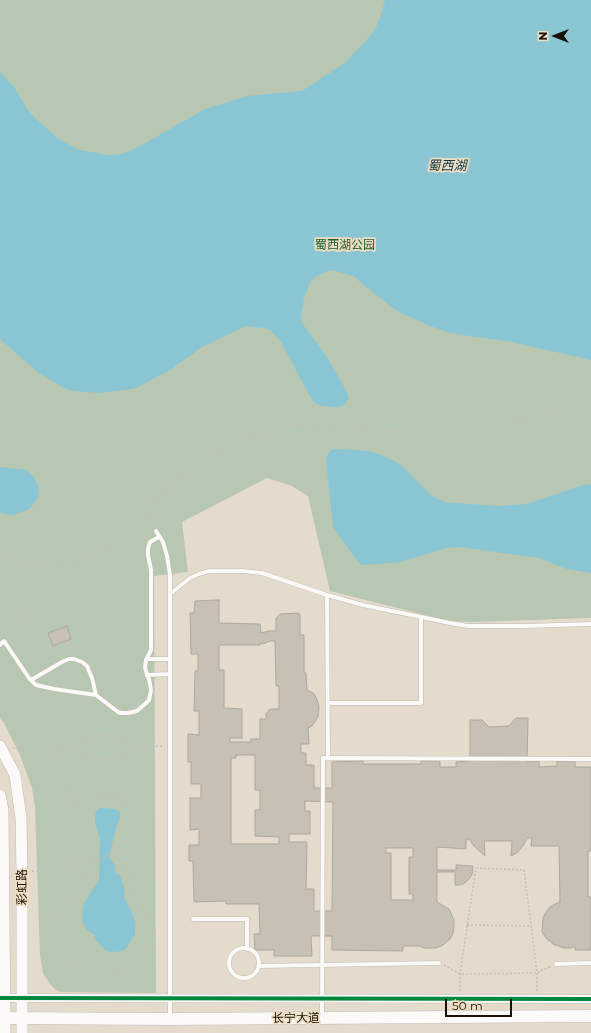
<!DOCTYPE html>
<meta charset="utf-8">
<style>
body{margin:0}
#map{position:relative;width:591px;height:1033px;overflow:hidden;background:#e4dbcd;font-family:Montserrat,sans-serif}
canvas{display:block}
.north{position:absolute;left:535px;top:16px;width:40px;height:40px;-webkit-text-stroke:3px #eeddc3;paint-order:stroke;rotate:270deg;font-size:11px;font-weight:700;line-height:16px;text-align:center;color:#171108}
.north::after{content:'';display:block;margin:auto;width:14px;height:18px;background:#171108;clip-path:polygon(50% 0,100% 100%,50% 72%,0 100%)}
.scale{position:absolute;left:445px;top:999px;width:67px;height:18px;box-sizing:border-box;border:2px solid #171108;border-top:0;padding-left:5px;font-size:12px;line-height:14px;white-space:nowrap;color:#171108;-webkit-text-stroke:3px #eeddc3;paint-order:stroke}
</style>
<div id="map">
<canvas width="591" height="1033"></canvas>
<div class="north">N</div>
<div class="scale">50 m</div>
</div>
<script>
const ctx = document.querySelector('canvas').getContext('2d');
ctx.lineJoin = 'round';
function fill(path, color) {
  ctx.fillStyle = color;
  ctx.fill(path, 'evenodd');
}
function toPath(rows) {
  const path = new Path2D();
  for (const r of rows) {
    if (r.length === 3) {
      path.moveTo(r[0] + r[2], r[1]);
      path.arc(r[0], r[1], r[2], 0, 2 * Math.PI);
      continue;
    }
    path.moveTo(r[0], r[1]);
    for (let i = 2; i < r.length; i += 2) path.lineTo(r[i], r[i + 1]);
  }
  return path;
}
function strokePath(path, color, width, dash) {
  ctx.strokeStyle = color;
  ctx.lineWidth = width;
  ctx.lineCap = dash ? 'butt' : 'round';
  ctx.setLineDash(dash || []);
  ctx.stroke(path);
}
function drawText(font, color, halo, rows, align = 'center') {
  ctx.font = font + ' Montserrat,"Noto Sans SC",sans-serif';
  ctx.lineWidth = 3.5;
  ctx.setLineDash([]);
  ctx.textBaseline = 'middle';
  ctx.strokeStyle = halo;
  ctx.fillStyle = color;
  for (const [text, x, y, turn = 0] of rows) {
    ctx.save();
    ctx.translate(x, y);
    ctx.rotate((+turn || 0) * Math.PI / 180);
    ctx.textAlign = isNaN(turn) ? turn : align;
    if (halo) ctx.strokeText(text, 0, 0);
    ctx.fillText(text, 0, 0);
    ctx.restore();
  }
}
const green = toPath([
 [0,0,591,0,591,618,473,622,449,621,330,591,308,496,292,486,267,478,182,522,188,572,154,576,156,993,61,992,56,990,50,984,43,973,40,955,35,807,32,788,20,755,4,723,0,718]
]);
const water = toPath([
 [385,0,591,0,591,360,512,342,449,333,428,325,401,313,390,306,353,276,343,273,331,270,319,275,315,277,310,282,305,295,301,313,302,323,327,357,347,392,349,398,348,400,344,405,340,407,334,407,322,406,317,404,312,400,281,342,270,330,264,328,246,326,202,347,170,370,136,388,124,390,99,393,74,391,64,388,39,373,0,339,0,72,14,87,29,112,57,138,79,150,109,155,123,154,140,146,205,109,248,96,302,91,346,62,362,45,375,30,382,12],
 [333,449,359,450,373,452,393,460,402,466,432,496,444,502,454,503,499,506,527,504,583,485,591,484,591,573,567,569,539,558,459,547,446,548,400,562,366,565,362,565,356,559,335,530,333,526,326,460,327,456,330,451],
 [0,467,26,470,34,477,39,487,38,497,30,509,12,515,0,513],
 [100,808,115,809,120,812,120,817,116,828,109,857,114,864,115,873,120,875,124,888,125,899,133,915,135,925,135,934,127,947,123,951,112,952,106,951,95,939,95,935,88,931,83,924,82,912,84,903,99,880,100,840,95,822,95,815,97,810]
]);
const building = toPath([
 [219,600,219,623,260,624,261,633,269,631,276,631,276,618,280,614,299,613,300,616,300,635,304,635,304,673,306,673,307,690,313,693,316,697,319,706,318,717,312,726,308,728,309,744,301,744,301,753,306,753,306,765,314,765,314,788,332,788,332,762,363,761,363,764,421,764,421,761,440,761,440,767,456,767,456,762,470,761,470,720,482,720,489,727,509,726,516,718,528,718,527,762,539,761,539,767,557,766,557,761,575,761,575,767,591,767,591,851,588,851,588,897,591,897,591,950,575,950,575,946,571,948,564,948,553,944,546,938,542,932,543,918,546,912,550,907,555,904,560,902,559,846,531,846,532,838,527,838,523,846,518,852,511,856,512,841,484,841,485,856,474,846,469,839,466,839,466,849,437,847,437,870,456,870,456,865,473,866,472,875,468,880,463,884,458,885,455,885,455,872,437,872,437,902,449,909,454,920,454,926,453,933,450,939,443,945,436,948,424,948,419,946,403,946,403,951,332,950,332,936,311,936,312,956,274,956,274,950,255,950,254,934,260,934,259,904,226,904,226,901,194,902,193,861,189,861,189,845,199,845,199,829,190,830,190,798,201,798,201,784,191,784,191,762,188,762,188,734,199,735,199,711,194,711,195,671,198,671,198,654,191,654,190,613,194,613,195,601,219,600],
 [270,641,275,641,276,686,279,686,279,709,270,709,266,714,266,719,260,719,260,739,251,739,251,742,230,742,230,738,242,738,242,709,224,708,224,670,219,670,219,645,260,645,260,643,263,644,270,641],
 [236,755,255,755,255,790,260,790,260,810,255,810,255,836,279,837,279,844,231,844,231,758,236,758,236,755],
 [305,801,333,802,332,911,314,911,314,889,306,889,307,842,289,842,289,834,310,834,310,811,305,811,305,801],
 [386,848,413,848,413,857,409,857,409,894,413,894,413,900,391,900,391,853,386,853,386,848],
 [67,626,71,639,53,646,48,633,67,626]
]);
const path = toPath([
 [146,515,152,525],
 [0,556,8,559,33,564,41,564,72,563,100,553,116,544,133,529,146,515,158,497,175,480,189,469,212,457,275,427,291,425,389,431,473,428,503,423,558,409,578,406,591,407],
 [8,636,21,622,27,611,31,595,33,565],
 [96,735,118,735,123,738,126,741,128,746,125,755,122,757,116,759,91,759,85,757,82,753,80,747,82,740,86,736,96,735],
 [128,746,164,746],
 [13,748,79,747],
 [56,748,61,762,66,787,70,799,72,804,78,808],
 [104,798,105,759],
 [117,798,122,800,127,803,130,808,130,816,129,821,118,849,118,856,119,861,129,873,132,881,134,898,150,919,152,927,152,935,150,945,146,956,140,963,125,971,108,974,99,974,89,972,79,967,66,949,62,939,61,928,61,915,64,903,70,894,86,875,91,864,91,850,89,845,81,829,78,822,78,815,79,806,89,799,117,798],
 [127,803,144,787,148,779,152,760,152,746],
 [32,871,66,869,66,864,77,864,77,857,91,859,97,858,101,860,108,855,111,856,117,856],
 [467,925,531,926],
 [444,965,460,974,537,973,551,966],
 [460,991,460,974,476,868,524,870,537,973,537,991]
]);
const service = toPath([
 [156,531,163,542,167,556,170,575,170,1017],
 [170,594,190,578,199,574,209,571,243,571,262,573,327,595,328,758],
 [327,595,363,605,450,623,468,626,524,626,591,624],
 [0,645,4,641,29,678,36,685,54,689,96,695,118,712,121,713,128,713,137,711,145,704,149,700,151,690,149,679,147,675,145,667,146,660,151,650,151,570,148,555,148,549,150,542,159,537],
 [147,659,170,659],
 [147,675,170,674],
 [31,680,62,662,69,659,74,659,82,662,87,666,92,678,96,695],
 [328,703,421,703,421,617],
 [193,919,247,919,247,949],
 [244,963,15],
 [556,964,591,963],
 [258,966,439,963],
 [322,1016,323,758,591,759]
]);
const minor = toPath([
 [0,998,591,999]
]);
const secondary = toPath([
 [0,746,15,775,21,818,22,872,22,1033],
 [0,795,3,810,5,1033]
]);
const primary = toPath([
 [0,1018,170,1019,591,1016]
]);
const cycleway = toPath([
 [0,998,591,999]
]);
const parkNames = [
 ["蜀西湖公园",345,245]
];
const streetNames = [
 ["彩虹路",22,887,-90],
 ["长宁大道",296,1018]
];
const waterNames = [
 ["蜀西湖",447,166]
];
fill(green, '#b7c7b1');
fill(water, '#8ac5d3');
fill(building, '#c7c0b5');
strokePath(building, '#aea79c', 1);
strokePath(service, '#c1baaf', 5);
strokePath(minor, '#c1baaf', 9);
strokePath(secondary, '#c1baaf', 12);
strokePath(primary, '#c1baaf', 13);
strokePath(path, '#c2bfba', 1.5, [2, 2]);
strokePath(service, '#fbfaf8', 4);
strokePath(minor, '#fbfaf8', 8);
strokePath(secondary, '#fbfaf8', 11);
strokePath(primary, '#fbfaf8', 12);
strokePath(cycleway, '#00873e', 4);
drawText('12px', '#1e6034', '#eeddc3', parkNames);
drawText('12px', '#171108', '#eeddc3', streetNames);
drawText('italic 13px', '#133c48', '#eeddc3', waterNames);
</script>
